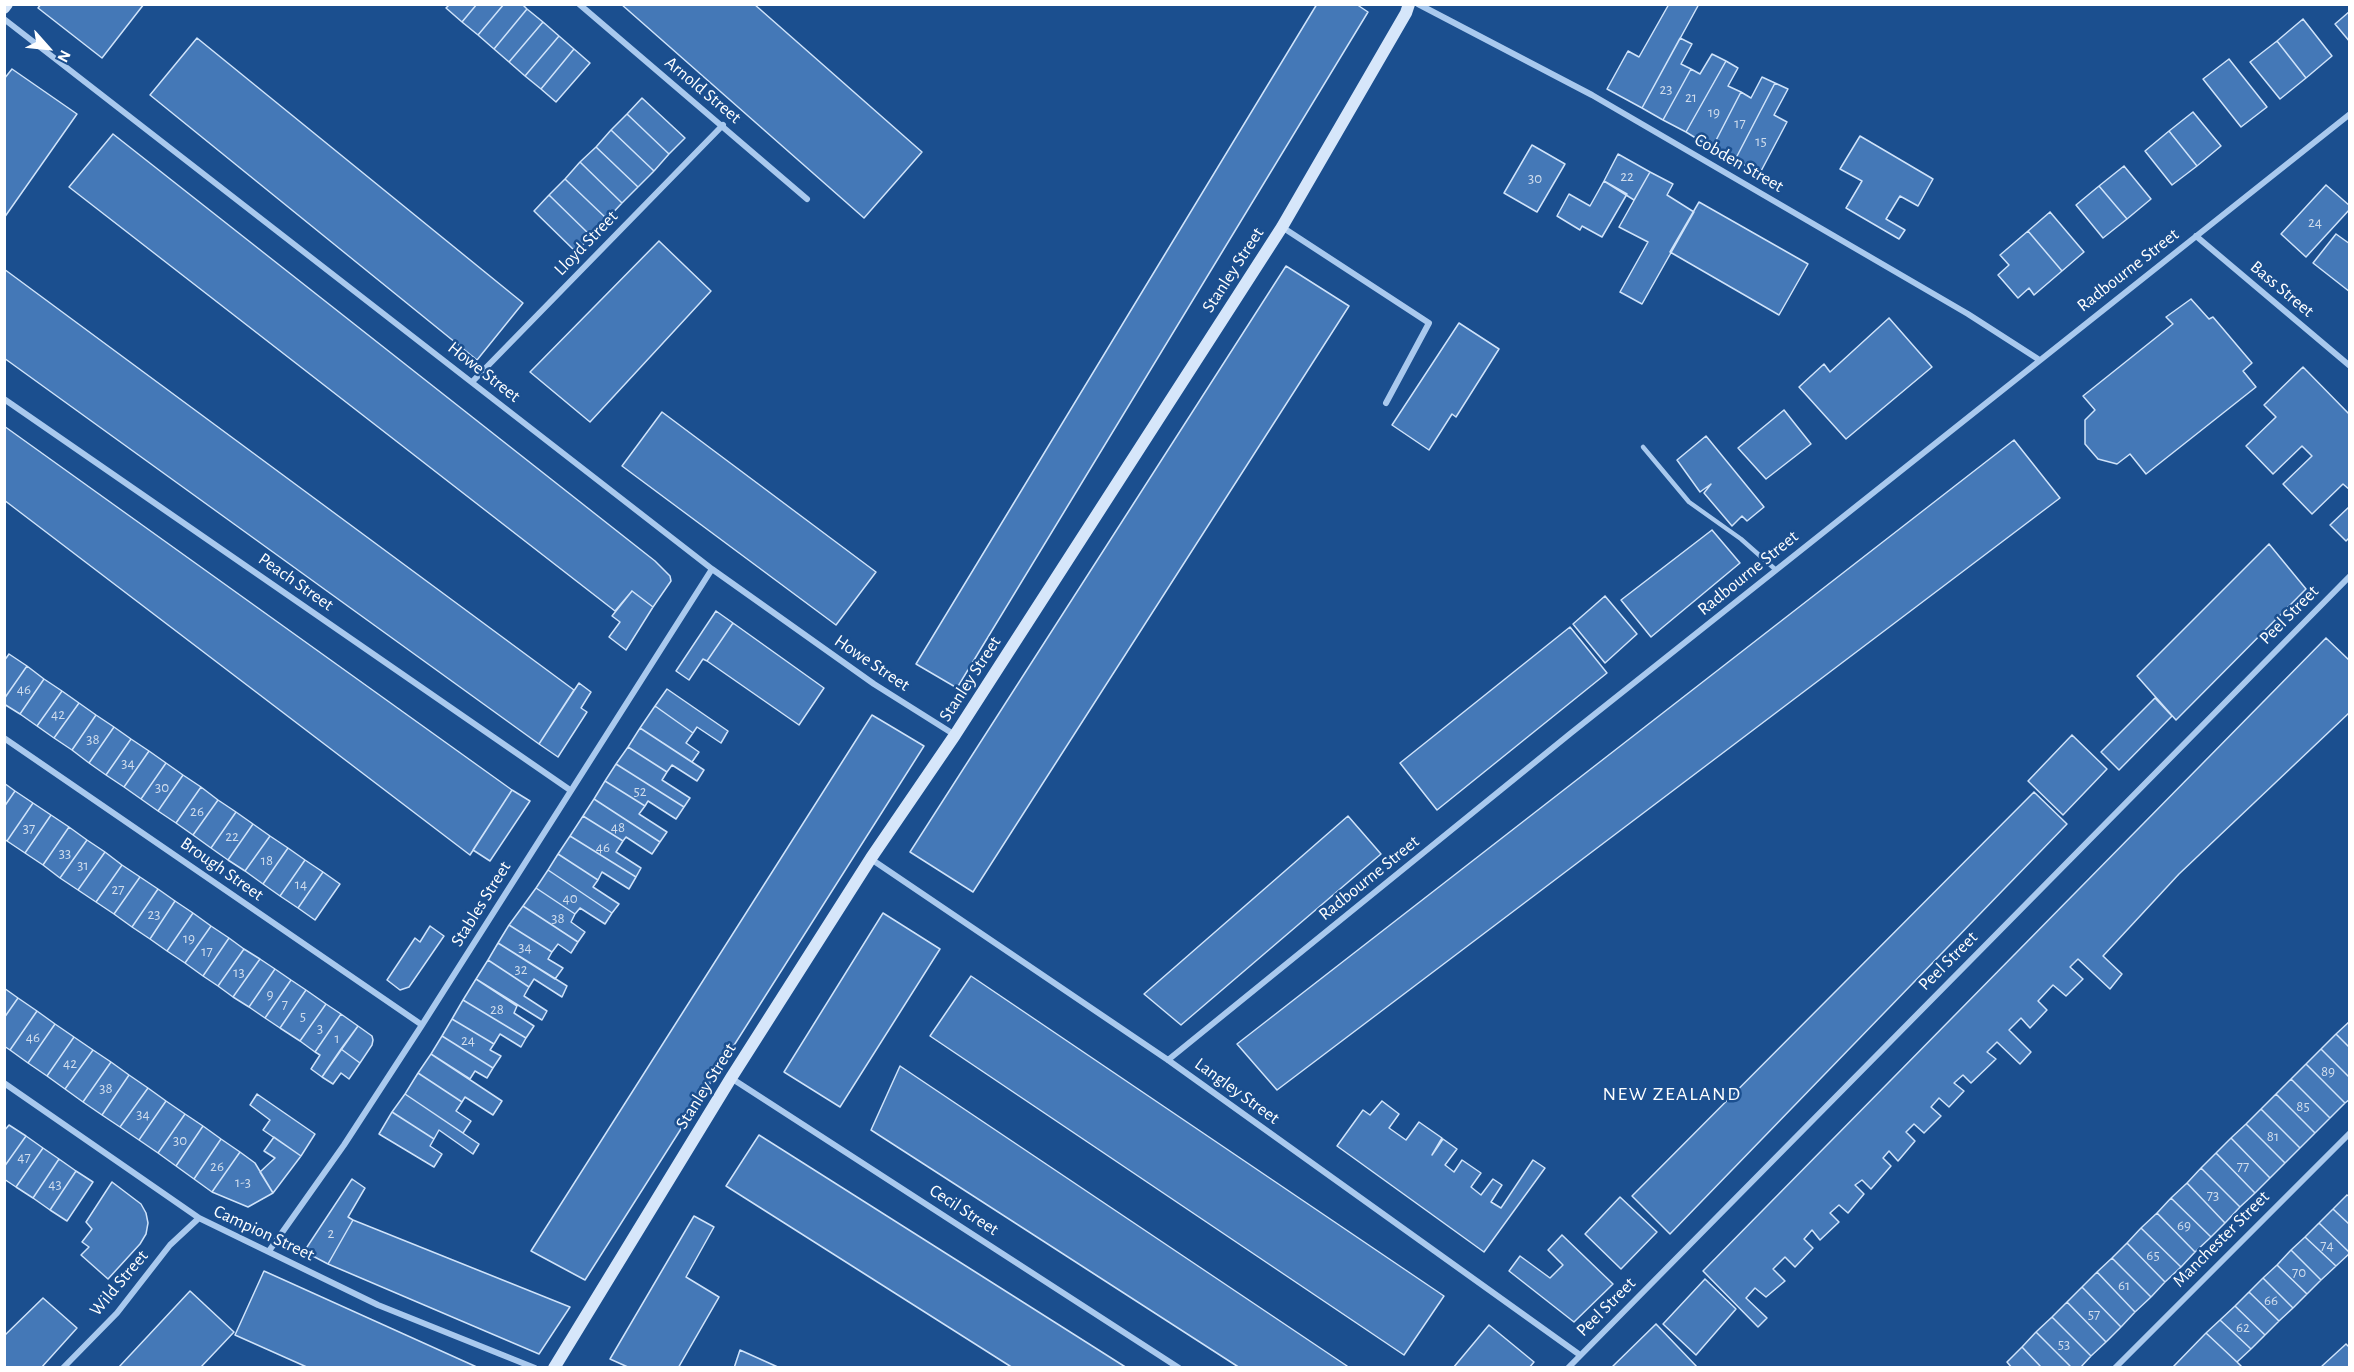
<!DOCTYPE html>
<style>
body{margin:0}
#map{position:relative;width:2354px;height:1372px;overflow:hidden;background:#1b4f8f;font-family:"Alegreya Sans",sans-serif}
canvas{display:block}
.frame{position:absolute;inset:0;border:6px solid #fff;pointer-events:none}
.north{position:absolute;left:18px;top:18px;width:60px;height:60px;-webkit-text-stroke:4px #1b4f8f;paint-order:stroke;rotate:117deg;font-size:16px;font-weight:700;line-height:24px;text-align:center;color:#fff}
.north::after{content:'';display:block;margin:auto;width:21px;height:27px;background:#fff;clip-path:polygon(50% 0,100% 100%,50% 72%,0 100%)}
</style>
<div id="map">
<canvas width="2354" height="1372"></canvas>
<div class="frame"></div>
<div class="north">N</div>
</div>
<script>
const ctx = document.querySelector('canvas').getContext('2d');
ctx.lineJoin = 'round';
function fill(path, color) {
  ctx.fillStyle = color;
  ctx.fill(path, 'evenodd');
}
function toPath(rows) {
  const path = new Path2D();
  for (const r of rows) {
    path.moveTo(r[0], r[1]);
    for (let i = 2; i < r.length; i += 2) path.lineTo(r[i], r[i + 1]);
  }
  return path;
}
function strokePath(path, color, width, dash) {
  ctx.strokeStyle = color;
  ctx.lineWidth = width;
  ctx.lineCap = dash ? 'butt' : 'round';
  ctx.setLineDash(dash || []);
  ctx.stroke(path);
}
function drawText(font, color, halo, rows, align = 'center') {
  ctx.font = font + ' "Alegreya Sans",sans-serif';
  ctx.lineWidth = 5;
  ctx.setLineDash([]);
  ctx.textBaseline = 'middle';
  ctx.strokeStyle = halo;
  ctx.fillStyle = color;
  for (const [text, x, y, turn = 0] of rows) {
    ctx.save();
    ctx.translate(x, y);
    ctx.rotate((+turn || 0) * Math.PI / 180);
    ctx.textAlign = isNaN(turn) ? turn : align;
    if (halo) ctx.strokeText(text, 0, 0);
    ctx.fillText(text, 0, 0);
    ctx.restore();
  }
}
const building = toPath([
 [41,4,144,4,102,58,38,8,41,4],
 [450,4,477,4,462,22,446,8,450,4],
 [477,4,504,4,478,35,462,22,477,4],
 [504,4,522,4,527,9,494,49,478,35,504,4],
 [621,4,754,4,922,152,864,218,621,4],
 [1317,4,1356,4,1368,12,957,688,916,664,1317,4],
 [1669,4,1699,4,1642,108,1607,89,1628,51,1639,57,1669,4],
 [527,9,543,22,509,62,494,49,527,9],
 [2350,11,2350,42,2335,24,2350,11],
 [2303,19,2332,56,2306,78,2277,41,2303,19],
 [543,22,559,36,525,76,509,62,543,22],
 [559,36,574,49,541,89,525,76,559,36],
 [197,38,523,303,477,360,150,95,197,38],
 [1680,38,1692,44,1681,64,1691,69,1663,120,1642,108,1680,38],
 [2277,41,2306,78,2280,99,2250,62,2277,41],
 [574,49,590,63,556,102,541,89,574,49],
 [1712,54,1726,61,1686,132,1663,120,1691,69,1700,74,1712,54],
 [2229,59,2267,107,2241,127,2203,79,2229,59],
 [1726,61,1738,68,1728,86,1741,92,1712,148,1686,132,1726,61],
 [12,69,77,114,4,218,4,79,12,69],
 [1762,77,1775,83,1735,160,1712,148,1741,92,1751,98,1762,77],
 [1775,83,1788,89,1774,115,1787,122,1760,173,1735,160,1775,83],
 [642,98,685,138,669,154,627,114,642,98],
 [2193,112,2221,146,2197,166,2169,131,2193,112],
 [627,114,669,154,654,171,611,130,627,114],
 [611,130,654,171,638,187,596,147,611,130],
 [2169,131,2197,166,2172,185,2145,151,2169,131],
 [113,134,655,561,670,576,671,581,653,607,632,591,615,611,69,187,113,134],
 [1860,136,1933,179,1918,206,1900,196,1886,219,1905,230,1899,239,1846,208,1862,181,1840,169,1860,136],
 [1532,145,1565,164,1537,212,1504,193,1532,145],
 [596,147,638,187,622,203,580,162,596,147],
 [1618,154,1650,172,1634,200,1604,181,1618,154],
 [580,162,622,203,607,219,565,179,580,162],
 [2124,166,2151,199,2127,219,2099,186,2124,166],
 [1650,172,1673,184,1667,195,1694,212,1642,304,1620,292,1648,242,1619,227,1650,172],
 [565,179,607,219,591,236,549,195,565,179],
 [1604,181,1627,194,1602,237,1582,226,1580,230,1557,216,1569,194,1590,206,1604,181],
 [2326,185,2350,206,2350,209,2306,257,2281,234,2326,185],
 [2099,186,2127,219,2103,238,2076,205,2099,186],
 [549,195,591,236,576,252,534,211,549,195],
 [1699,202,1808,264,1779,315,1670,252,1699,202],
 [2050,212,2084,252,2062,271,2028,231,2050,212],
 [2028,231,2062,271,2034,295,2029,288,2018,298,1998,275,2009,265,2000,255,2028,231],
 [2336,234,2350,244,2350,292,2313,263,2336,234],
 [659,241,711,291,590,422,530,372,659,241],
 [1286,266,1349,306,973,892,910,852,1286,266],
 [4,269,574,690,539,744,4,358,4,269],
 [2191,299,2209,319,2213,317,2252,363,2243,371,2256,387,2146,474,2130,454,2117,464,2098,459,2085,444,2085,420,2095,410,2083,396,2173,324,2166,317,2191,299],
 [1889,318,1932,367,1846,439,1799,387,1824,364,1830,372,1889,318],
 [1459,323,1499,349,1456,417,1452,414,1429,450,1392,425,1459,323],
 [2303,367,2350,415,2350,490,2343,484,2312,514,2283,484,2312,456,2302,446,2273,474,2246,446,2276,417,2264,405,2303,367],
 [1784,410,1811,444,1766,479,1738,448,1784,410],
 [662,412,876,572,836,625,622,466,662,412],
 [4,426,512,790,470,855,4,500,4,426],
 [1706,436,1764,507,1747,521,1742,516,1732,526,1704,493,1711,484,1700,492,1677,460,1706,436],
 [2014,440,2060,498,1277,1090,1237,1044,2014,440],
 [2350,506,2350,537,2346,541,2330,525,2350,506],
 [1712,530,1740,563,1651,637,1621,600,1712,530],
 [2269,544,2306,589,2176,720,2137,676,2269,544],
 [632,591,653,607,626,650,609,637,620,622,612,616,632,591],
 [1605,596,1637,634,1605,663,1573,624,1605,596],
 [716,611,733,623,707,661,703,659,689,680,676,671,716,611],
 [733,623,824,688,799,725,707,661,733,623],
 [1570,627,1607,673,1437,810,1400,763,1570,627],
 [2326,638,2350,661,2350,712,2179,874,2103,956,2122,974,2110,989,2078,959,2070,967,2083,979,2066,996,2053,985,2038,1001,2047,1010,2030,1028,2021,1018,2009,1030,2031,1052,2020,1064,1997,1042,1987,1052,1996,1059,1971,1083,1963,1075,1954,1083,1964,1091,1949,1107,1939,1098,1931,1107,1941,1116,1924,1133,1914,1124,1906,1132,1915,1141,1898,1161,1889,1151,1883,1158,1891,1166,1871,1189,1862,1180,1855,1185,1864,1194,1848,1213,1839,1205,1830,1213,1839,1222,1820,1240,1812,1230,1804,1239,1813,1248,1795,1267,1785,1257,1773,1269,1785,1281,1766,1297,1755,1288,1746,1298,1767,1318,1758,1327,1703,1271,2326,638],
 [9,654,27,666,4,699,4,661,9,654],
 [27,666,44,679,20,714,4,704,4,699,27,666],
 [44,679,62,691,37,726,20,714,44,679],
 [579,683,591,692,581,708,587,712,558,757,539,744,579,683],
 [667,689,728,731,721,743,697,727,693,733,655,706,667,689],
 [62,691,79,703,54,738,37,726,62,691],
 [2155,698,2172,716,2119,770,2101,752,2155,698],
 [79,703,96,715,72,750,54,738,79,703],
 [655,706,693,733,686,743,699,752,692,762,640,728,655,706],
 [96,715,114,727,89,763,72,750,96,715],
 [872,715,924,746,585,1280,531,1251,872,715],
 [114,727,131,739,106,775,89,763,114,727],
 [640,728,704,770,697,781,672,765,667,772,628,747,640,728],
 [2072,735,2107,769,2063,815,2028,781,2072,735],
 [131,739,149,751,124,787,106,775,131,739],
 [628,747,667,772,662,780,690,798,684,807,616,764,628,747],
 [149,751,166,763,141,799,124,787,149,751],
 [166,763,183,775,158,811,141,799,166,763],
 [616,764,684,807,676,819,648,801,645,806,605,781,616,764],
 [183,775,201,787,176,823,158,811,183,775],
 [605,781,645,806,639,814,667,832,660,842,594,799,605,781],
 [4,783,15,791,4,807,4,783],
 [201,787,218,800,193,835,176,823,201,787],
 [512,790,530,801,490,861,473,850,512,790],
 [15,791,33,803,7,841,4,839,4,807,15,791],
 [2034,792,2067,824,1670,1234,1632,1196,2034,792],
 [594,799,660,842,652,854,626,837,623,841,583,816,594,799],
 [218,800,236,812,211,848,193,835,218,800],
 [33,803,51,815,25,853,7,841,33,803],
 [236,812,253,824,228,860,211,848,236,812],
 [51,815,69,827,43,865,25,853,51,815],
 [583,816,623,841,616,852,641,868,636,877,570,836,583,816],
 [1348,816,1381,854,1181,1025,1144,994,1348,816],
 [253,824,270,836,245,871,228,860,253,824],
 [69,827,87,840,60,878,43,865,69,827],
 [270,836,288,848,263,884,245,871,270,836],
 [570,836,636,877,629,889,602,872,598,880,558,854,570,836],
 [87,840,105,852,78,890,60,878,87,840],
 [288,848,305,860,280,896,263,884,288,848],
 [105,852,122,865,96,902,78,890,105,852],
 [558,854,598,880,593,887,619,904,612,913,548,870,558,854],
 [305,860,323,872,298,908,280,896,305,860],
 [122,865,140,877,114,914,96,902,122,865],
 [548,870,612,913,605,924,580,908,575,914,536,888,548,870],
 [323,872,340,884,315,920,298,908,323,872],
 [140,877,158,889,132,927,114,914,140,877],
 [536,888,575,914,571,922,585,932,578,942,523,906,536,888],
 [158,889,175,901,150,939,132,927,158,889],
 [175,901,193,913,167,951,150,939,175,901],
 [523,906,578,942,571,953,558,944,552,952,509,925,523,906],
 [193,913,211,926,185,963,167,951,193,913],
 [883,913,940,949,840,1107,784,1072,883,913],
 [509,925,552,952,548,959,563,968,555,979,498,943,509,925],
 [211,926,229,938,203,976,185,963,211,926],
 [430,926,444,936,409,987,400,990,387,980,415,938,420,942,430,926],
 [229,938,244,949,218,986,203,976,229,938],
 [498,943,567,986,562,997,534,979,529,987,488,960,498,943],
 [244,949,260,959,233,997,218,986,244,949],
 [260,959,275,969,249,1007,233,997,260,959],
 [488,960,529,987,524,996,547,1011,542,1020,476,979,488,960],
 [275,969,291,980,265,1018,249,1007,275,969],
 [971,976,1444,1296,1404,1355,930,1036,971,976],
 [476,979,517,1006,514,1013,534,1026,526,1038,463,1000,476,979],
 [291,980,306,990,280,1028,265,1018,291,980],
 [4,988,18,998,4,1018,4,988],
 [306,990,326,1004,300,1041,280,1028,306,990],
 [18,998,37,1011,10,1050,4,1046,4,1018,18,998],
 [463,1000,526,1038,521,1047,500,1034,494,1044,452,1019,463,1000],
 [326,1004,341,1014,315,1052,300,1041,326,1004],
 [37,1011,55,1024,28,1063,10,1050,37,1011],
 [341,1014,358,1026,322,1077,311,1069,320,1055,315,1052,341,1014],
 [452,1019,494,1044,490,1050,501,1056,493,1068,442,1036,452,1019],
 [2350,1021,2350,1048,2336,1034,2350,1021],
 [55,1024,74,1037,47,1076,28,1063,55,1024],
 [358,1026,372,1036,373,1040,372,1045,360,1063,341,1049,358,1026],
 [2336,1034,2350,1048,2350,1078,2321,1049,2336,1034],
 [442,1036,493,1068,487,1078,475,1071,470,1079,431,1054,442,1036],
 [74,1037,93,1050,65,1089,47,1076,74,1037],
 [341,1049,360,1063,349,1079,341,1073,333,1084,322,1077,341,1049],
 [2321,1049,2350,1078,2350,1099,2345,1103,2306,1064,2321,1049],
 [93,1050,111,1062,83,1102,65,1089,93,1050],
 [431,1054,502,1101,493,1115,465,1097,462,1102,418,1073,431,1054],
 [111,1062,129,1075,102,1115,83,1102,111,1062],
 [2306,1064,2345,1103,2330,1118,2291,1079,2306,1064],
 [900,1066,1350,1368,1240,1368,871,1130,900,1066],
 [418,1073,462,1102,456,1111,471,1121,463,1133,405,1094,418,1073],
 [129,1075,148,1088,120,1127,102,1115,129,1075],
 [2291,1079,2330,1118,2315,1133,2276,1094,2291,1079],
 [148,1088,166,1101,139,1140,120,1127,148,1088],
 [257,1094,315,1134,301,1156,263,1130,270,1120,250,1105,257,1094],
 [405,1094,479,1144,473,1154,439,1130,434,1139,392,1112,405,1094],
 [2276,1094,2315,1133,2300,1148,2261,1109,2276,1094],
 [166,1101,185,1114,158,1153,139,1140,166,1101],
 [1382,1101,1399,1114,1389,1128,1406,1140,1419,1122,1442,1138,1432,1155,1443,1139,1457,1149,1445,1165,1454,1172,1462,1160,1481,1173,1471,1187,1481,1195,1493,1179,1502,1185,1491,1202,1501,1208,1533,1160,1545,1168,1484,1252,1337,1146,1363,1110,1370,1115,1382,1101],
 [2261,1109,2300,1148,2285,1163,2246,1124,2261,1109],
 [392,1112,434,1139,430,1146,442,1154,434,1167,379,1134,392,1112],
 [185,1114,203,1126,176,1166,158,1153,185,1114],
 [2246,1124,2285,1163,2270,1178,2231,1138,2246,1124],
 [9,1125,26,1136,4,1167,4,1131,9,1125],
 [203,1126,221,1139,194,1179,176,1166,203,1126],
 [759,1135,1127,1368,1013,1368,726,1186,759,1135],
 [26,1136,43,1148,16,1187,4,1179,4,1167,26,1136],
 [274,1137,301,1156,273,1193,260,1172,275,1158,264,1151,274,1137],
 [2231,1138,2270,1178,2255,1193,2216,1153,2231,1138],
 [221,1139,240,1152,212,1192,194,1179,221,1139],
 [43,1148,59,1159,33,1198,16,1187,43,1148],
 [240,1152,255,1163,273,1193,248,1207,212,1192,240,1152],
 [2216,1153,2255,1193,2240,1207,2201,1168,2216,1153],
 [59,1159,76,1171,50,1210,33,1198,59,1159],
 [2201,1168,2240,1207,2225,1223,2187,1183,2201,1168],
 [76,1171,93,1182,67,1221,50,1210,76,1171],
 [352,1179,365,1188,348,1217,353,1220,328,1264,309,1254,307,1247,352,1179],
 [112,1182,141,1204,146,1213,148,1223,146,1234,140,1244,108,1279,81,1255,89,1247,82,1242,92,1229,86,1222,112,1182],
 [2187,1183,2225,1223,2211,1237,2171,1198,2187,1183],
 [2347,1195,2350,1197,2350,1225,2333,1209,2347,1195],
 [1620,1197,1657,1232,1621,1269,1585,1234,1620,1197],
 [2171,1198,2211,1237,2195,1252,2157,1213,2171,1198],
 [2333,1209,2350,1225,2350,1253,2319,1223,2333,1209],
 [2157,1213,2195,1252,2181,1267,2141,1228,2157,1213],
 [694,1216,714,1227,686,1277,719,1297,678,1368,630,1368,610,1359,694,1216],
 [353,1220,570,1307,539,1354,328,1264,353,1220],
 [2319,1223,2350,1253,2336,1266,2305,1237,2319,1223],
 [2141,1228,2181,1267,2165,1282,2127,1243,2141,1228],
 [1562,1235,1613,1284,1574,1322,1509,1271,1520,1256,1550,1278,1563,1265,1548,1250,1562,1235],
 [2305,1237,2336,1266,2321,1280,2291,1250,2305,1237],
 [2127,1243,2165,1282,2151,1297,2112,1258,2127,1243],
 [2291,1250,2321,1280,2307,1294,2277,1265,2291,1250],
 [2112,1258,2151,1297,2135,1312,2097,1272,2112,1258],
 [2277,1265,2307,1294,2293,1308,2263,1278,2277,1265],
 [264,1271,479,1368,309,1368,235,1335,264,1271],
 [2097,1272,2135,1312,2121,1327,2082,1287,2097,1272],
 [2263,1278,2293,1308,2279,1321,2249,1292,2263,1278],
 [1705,1279,1736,1309,1696,1355,1663,1324,1705,1279],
 [2082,1287,2121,1327,2106,1342,2067,1302,2082,1287],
 [190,1291,234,1332,200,1368,118,1368,190,1291],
 [2249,1292,2279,1321,2265,1335,2235,1306,2249,1292],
 [43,1298,77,1328,41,1368,4,1368,4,1336,43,1298],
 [2067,1302,2106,1342,2091,1356,2052,1317,2067,1302],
 [2235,1306,2265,1335,2251,1349,2220,1320,2235,1306],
 [2052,1317,2091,1356,2080,1368,2072,1368,2036,1332,2052,1317],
 [2220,1320,2251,1349,2237,1362,2206,1333,2220,1320],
 [1656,1324,1698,1368,1611,1368,1656,1324],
 [1489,1325,1534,1362,1529,1368,1453,1368,1489,1325],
 [2036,1332,2072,1368,2042,1368,2022,1347,2036,1332],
 [2206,1333,2237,1362,2243,1368,2172,1368,2206,1333],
 [2346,1344,2350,1348,2350,1368,2323,1368,2322,1366,2346,1344],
 [2022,1347,2042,1368,2012,1368,2007,1362,2022,1347],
 [740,1350,780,1368,734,1368,740,1350]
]);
const lane = toPath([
 [1643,447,1689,502,1741,539,1776,570]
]);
const street = toPath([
 [579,4,807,199],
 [1418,4,1592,95,1968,314,2038,359],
 [4,19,712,569,874,684,955,735],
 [1282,227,1429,323,1386,403],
 [2196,236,2350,366],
 [472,382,723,125],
 [4,399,570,790],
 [4,738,422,1025],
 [871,859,1168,1060,1580,1355],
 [1168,1060,1571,733,2350,114],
 [731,1078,1179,1368],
 [4,1083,199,1218,378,1305,535,1368],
 [269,1251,344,1145,422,1025,712,569],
 [63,1368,117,1313,170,1245,199,1218],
 [1568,1368,2350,576],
 [2115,1368,2350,1133]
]);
const secondary = toPath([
 [4,8,7,4],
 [554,1368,731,1078,871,858,955,735,1282,227,1406,13,1409,4]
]);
const numberNames = [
 ["23",1666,89],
 ["21",1691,97],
 ["19",1714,112],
 ["17",1740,123],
 ["15",1761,141],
 ["22",1627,176],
 ["30",1535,178],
 ["24",2315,222],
 ["46",24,689],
 ["42",58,714],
 ["38",93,739],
 ["34",128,763],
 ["30",162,787],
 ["52",640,791],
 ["26",197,811],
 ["48",618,827],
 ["37",29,828],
 ["22",232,836],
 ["46",603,847],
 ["33",65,853],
 ["18",267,860],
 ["31",83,865],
 ["14",301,884],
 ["27",118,889],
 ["40",570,898],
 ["23",154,914],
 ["38",558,918],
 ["19",189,938],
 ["34",525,947],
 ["17",207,951],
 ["32",521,969],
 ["13",239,972],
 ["9",270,994],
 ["7",285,1004],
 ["28",497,1009],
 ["5",303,1016],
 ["3",320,1028],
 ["46",33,1037],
 ["1",337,1038],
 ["24",468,1040],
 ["42",70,1063],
 ["89",2328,1071],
 ["38",106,1088],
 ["85",2303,1106],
 ["34",143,1114],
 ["81",2273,1136],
 ["30",180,1140],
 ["47",24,1157],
 ["26",217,1166],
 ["77",2243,1166],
 ["1-3",243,1182],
 ["43",55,1184],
 ["73",2213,1195],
 ["69",2184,1225],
 ["2",331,1233],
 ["74",2327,1245],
 ["65",2153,1255],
 ["70",2299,1272],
 ["61",2124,1285],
 ["66",2271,1300],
 ["57",2094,1314],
 ["62",2243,1327],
 ["53",2064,1344]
];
const streetNames = [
 ["Arnold Street",703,90,40],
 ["Cobden Street",1739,163,30],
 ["Lloyd Street",586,243,-46],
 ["Stanley Street",1233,270,-57],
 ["Radbourne Street",2128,270,-38],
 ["Bass Street",2282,289,40],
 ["Howe Street",484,372,38],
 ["Radbourne Street",1748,573,-39],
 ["Peach Street",296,582,35],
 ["Peel Street",2289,615,-45],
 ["Howe Street",872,663,34],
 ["Stanley Street",970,679,-57],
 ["Brough Street",222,869,35],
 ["Radbourne Street",1369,878,-39],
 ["Stables Street",481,904,-58],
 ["Peel Street",1948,961,-45],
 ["Stanley Street",706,1086,-58],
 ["Langley Street",1237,1091,36],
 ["Cecil Street",964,1210,33],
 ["Campion Street",264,1233,25],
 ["Manchester Street",2221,1239,-45],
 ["Wild Street",119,1283,-50],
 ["Peel Street",1606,1307,-45]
];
const neighbourhoodNames = [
 ["NEW ZEALAND",1672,1094]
];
fill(building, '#4478b7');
strokePath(building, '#cfe3fa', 1.5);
strokePath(lane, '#a9c9ee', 4.5);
strokePath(street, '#a9c9ee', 6);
strokePath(secondary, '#d6e6fa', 12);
drawText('15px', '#d0dded', null, numberNames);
drawText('18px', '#fff', '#1b4f8f', streetNames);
ctx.letterSpacing = '1.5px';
drawText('20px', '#fff', '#1b4f8f', neighbourhoodNames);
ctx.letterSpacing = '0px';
</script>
